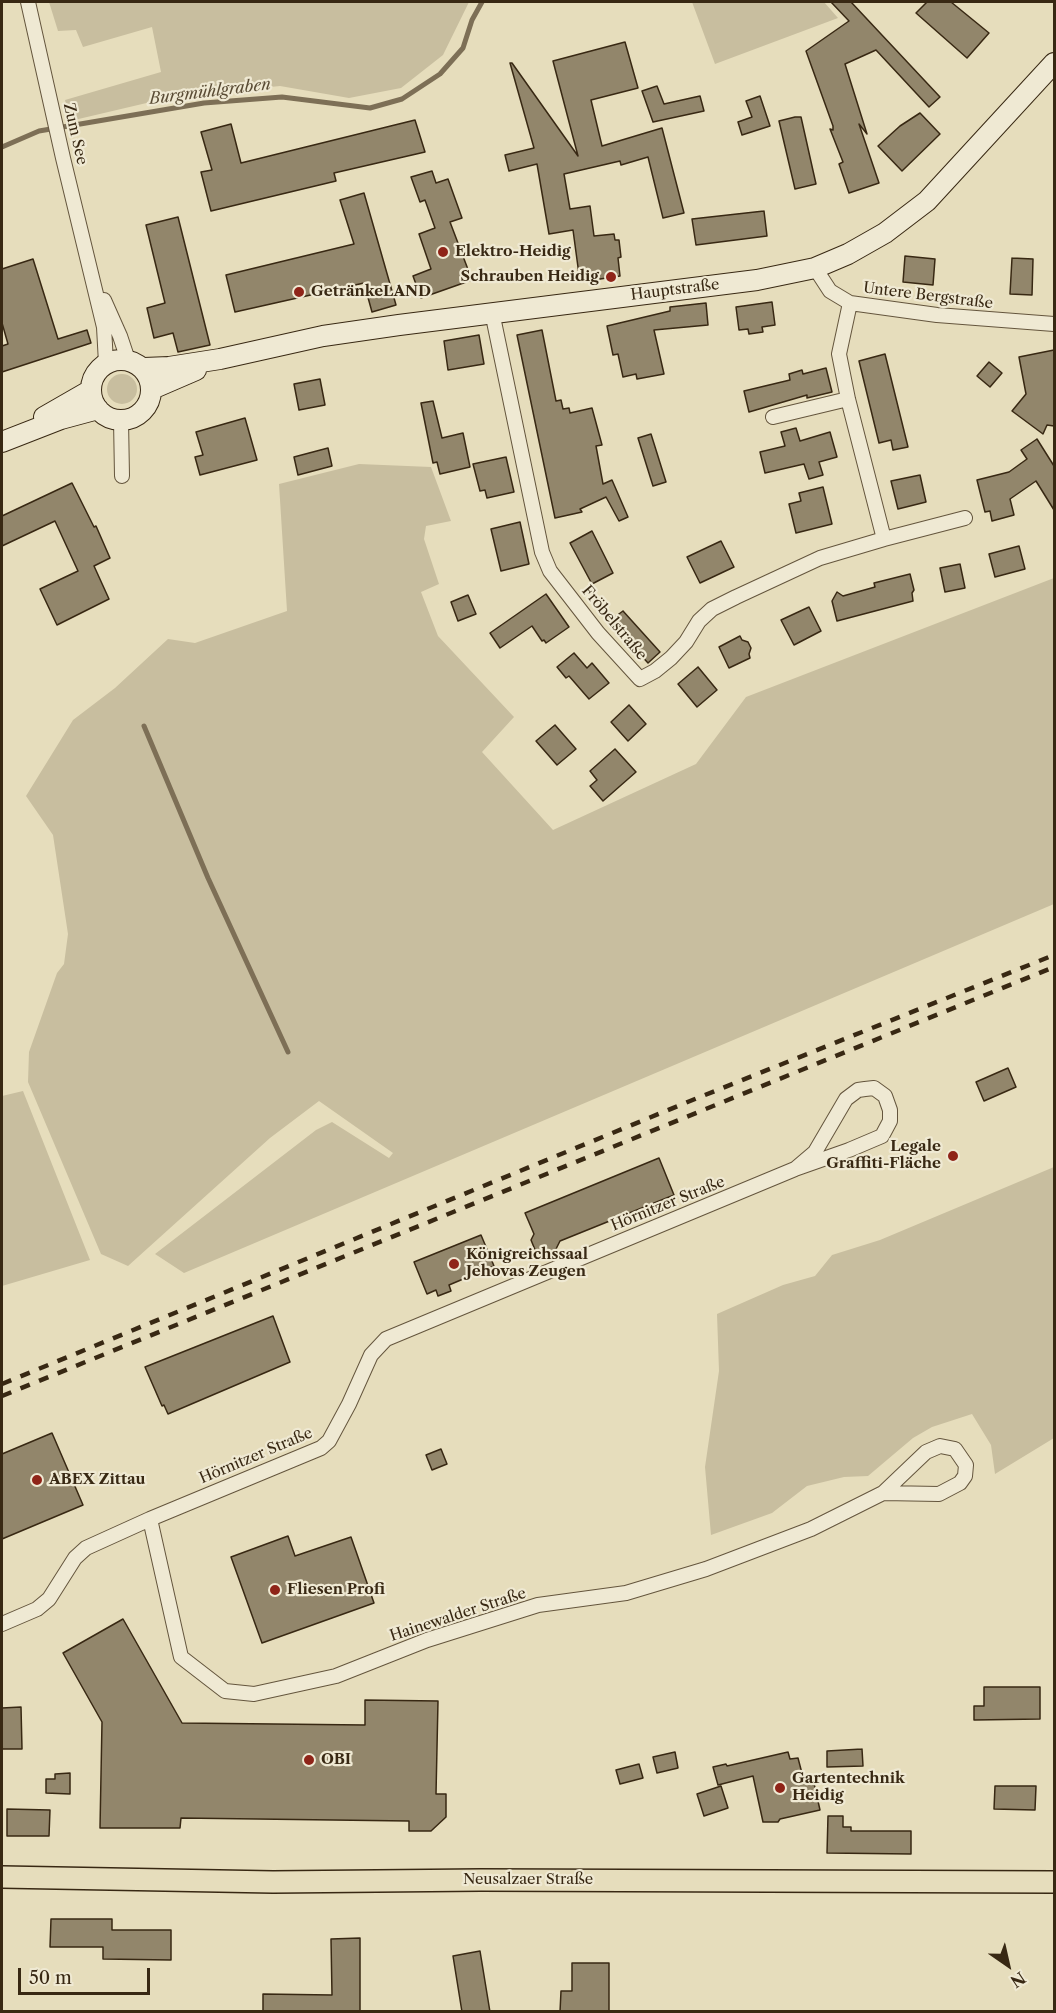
<!DOCTYPE html>
<meta charset="utf-8">
<style>
body{margin:0}
#map{position:relative;width:1056px;height:2013px;overflow:hidden;background:#e6ddbc;font-family:"Libre Caslon Text",serif}
canvas{display:block}
.frame{position:absolute;inset:0;border:3px solid #382813;pointer-events:none}
.north{position:absolute;left:978px;top:1935px;width:60px;height:60px;-webkit-text-stroke:4px #efe9d3;paint-order:stroke;rotate:146deg;font-size:16px;font-weight:700;line-height:24px;text-align:center;color:#382813}
.north::after{content:'';display:block;margin:auto;width:21px;height:27px;background:#382813;clip-path:polygon(50% 0,100% 100%,50% 72%,0 100%)}
.scale{position:absolute;left:18px;top:1968px;width:132px;height:27px;box-sizing:border-box;border:3px solid #382813;border-top:0;padding-left:8px;font-size:18px;line-height:21px;white-space:nowrap;color:#382813;-webkit-text-stroke:4px #efe9d3;paint-order:stroke}
</style>
<div id="map">
<canvas width="1056" height="2013"></canvas>
<div class="frame"></div>
<div class="north">N</div>
<div class="scale">50 m</div>
</div>
<script>
const ctx = document.querySelector('canvas').getContext('2d');
ctx.lineJoin = 'round';
function fill(path, color) {
  ctx.fillStyle = color;
  ctx.fill(path, 'evenodd');
}
function toPath(rows) {
  const path = new Path2D();
  for (const r of rows) {
    if (r.length === 3) {
      path.moveTo(r[0] + r[2], r[1]);
      path.arc(r[0], r[1], r[2], 0, 2 * Math.PI);
      continue;
    }
    path.moveTo(r[0], r[1]);
    for (let i = 2; i < r.length; i += 2) path.lineTo(r[i], r[i + 1]);
  }
  return path;
}
function strokePath(path, color, width, dash) {
  ctx.strokeStyle = color;
  ctx.lineWidth = width;
  ctx.lineCap = dash ? 'butt' : 'round';
  ctx.setLineDash(dash || []);
  ctx.stroke(path);
}
function drawText(font, color, halo, rows, align = 'center') {
  ctx.font = font + ' "Libre Caslon Text",serif';
  ctx.lineWidth = 4.5;
  ctx.setLineDash([]);
  ctx.textBaseline = 'middle';
  ctx.strokeStyle = halo;
  ctx.fillStyle = color;
  for (const [text, x, y, turn = 0] of rows) {
    ctx.save();
    ctx.translate(x, y);
    ctx.rotate((+turn || 0) * Math.PI / 180);
    ctx.textAlign = isNaN(turn) ? turn : align;
    if (halo) ctx.strokeText(text, 0, 0);
    ctx.fillText(text, 0, 0);
    ctx.restore();
  }
}
const green = toPath([
 [49,2,469,2,443,55,401,88,349,98,280,86,172,97,70,121,65,100,161,72,152,27,83,47,76,30,58,31],
 [692,2,824,2,838,18,715,64],
 [122,389,15],
 [359,464,431,467,451,521,426,526,424,539,439,584,421,592,438,636,514,717,482,752,553,830,696,764,746,697,1054,578,1054,904,184,1273,155,1254,316,1130,332,1122,389,1158,393,1153,319,1101,270,1138,128,1266,101,1254,28,1082,29,1052,57,973,64,964,68,934,53,835,26,796,73,720,115,688,168,639,195,643,287,611,279,484],
 [23,1091,90,1260,2,1286,2,1096],
 [1054,1167,1054,1438,995,1474,991,1445,972,1414,932,1427,913,1438,868,1476,844,1477,807,1486,772,1513,711,1535,705,1467,719,1371,717,1314,783,1285,815,1276,832,1255,880,1240]
]);
const stream = toPath([
 [2,147,39,131,204,103,282,97,370,108,402,99,440,74,463,48,472,20,482,2],
 [144,726,208,878,288,1052]
]);
const building = toPath([
 [831,2,851,2,940,97,929,107,876,50,845,64,867,134,859,124,879,183,849,193,839,164,843,162,830,129,833,130,833,126,806,51,849,21,831,2],
 [927,2,951,2,989,33,967,58,916,13,927,2],
 [625,42,638,88,591,100,602,146,662,128,684,213,663,218,648,157,621,165,620,161,564,174,570,209,590,206,594,236,614,234,615,240,619,240,621,257,618,258,620,276,580,282,573,230,549,234,537,164,509,171,505,155,534,148,510,63,512,63,578,156,553,61,625,42],
 [657,86,664,104,700,96,704,111,653,122,642,91,657,86],
 [760,96,770,126,742,135,738,122,752,117,746,101,760,96],
 [920,113,940,134,902,171,878,146,900,126,920,113],
 [795,117,801,117,816,184,795,189,779,121,795,117],
 [415,120,425,152,334,173,336,181,211,211,201,172,212,170,201,132,231,124,241,163,415,120],
 [432,171,436,183,448,179,462,218,450,222,472,280,421,298,413,276,431,269,419,234,435,228,425,200,420,202,411,177,432,171],
 [364,193,396,305,372,312,364,283,235,312,226,275,354,244,340,200,364,193],
 [764,211,767,236,696,245,692,219,764,211],
 [178,217,210,345,178,352,173,333,154,338,147,308,165,303,146,225,178,217],
 [905,256,935,259,933,285,903,282,905,256],
 [1012,258,1033,259,1032,295,1010,294,1012,258],
 [33,259,58,339,87,330,91,343,2,372,2,346,8,344,2,323,2,269,33,259],
 [772,302,775,325,762,327,763,332,749,334,748,329,739,330,736,307,772,302],
 [706,303,708,325,654,330,664,374,637,379,636,374,623,377,618,354,613,355,607,326,670,311,670,307,706,303],
 [542,330,556,401,561,400,563,409,569,408,570,413,592,408,602,445,596,446,603,484,612,480,628,517,619,521,606,497,580,509,582,512,555,518,517,335,542,330],
 [479,335,484,364,448,370,444,341,479,335],
 [1054,350,1054,426,1047,425,1043,434,1012,411,1026,394,1019,357,1054,350],
 [885,354,908,447,893,450,891,440,879,443,859,361,885,354],
 [989,362,1002,373,990,387,977,376,989,362],
 [826,368,832,392,807,398,807,395,749,412,744,391,790,380,789,374,802,370,803,374,826,368],
 [320,379,325,405,299,410,294,384,320,379],
 [433,401,442,438,463,433,470,467,440,474,437,462,433,463,421,403,433,401],
 [245,418,257,460,200,475,195,457,203,455,196,432,245,418],
 [796,428,800,441,830,432,837,457,819,462,823,475,809,479,804,464,765,473,760,452,785,446,781,432,796,428],
 [651,434,666,482,653,486,638,438,651,434],
 [1037,439,1054,466,1054,510,1036,481,1010,499,1014,515,992,521,990,511,985,512,977,480,1009,472,1027,459,1021,450,1037,439],
 [328,448,332,466,298,475,294,457,328,448],
 [506,457,514,492,487,498,485,490,480,491,473,464,506,457],
 [920,475,926,502,898,509,891,481,920,475],
 [72,483,94,527,96,526,110,558,94,566,109,599,57,625,40,589,78,571,55,521,2,546,2,516,72,483],
 [823,487,832,524,796,533,789,504,801,501,799,493,823,487],
 [520,522,529,564,501,571,491,529,520,522],
 [592,531,613,573,592,584,570,543,592,531],
 [721,541,734,567,700,583,687,557,721,541],
 [1019,546,1025,569,995,577,989,554,1019,546],
 [960,564,965,588,945,592,940,568,960,564],
 [910,574,914,590,912,593,913,601,837,621,832,601,837,592,843,596,875,587,874,583,910,574],
 [546,594,569,627,546,643,544,640,542,641,532,626,500,648,490,633,546,594],
 [468,595,476,614,458,621,451,602,468,595],
 [809,607,821,631,794,645,781,620,809,607],
 [623,611,660,652,648,663,629,642,631,640,612,619,623,611],
 [740,636,742,640,748,642,751,648,749,654,750,658,729,668,719,647,740,636],
 [574,653,587,668,592,663,609,683,589,699,569,676,566,678,557,667,574,653],
 [698,667,717,690,697,707,678,684,698,667],
 [629,705,646,724,628,741,611,722,629,705],
 [555,725,576,749,557,765,536,741,555,725],
 [615,749,636,772,603,801,590,786,597,780,590,771,615,749],
 [1008,1068,1016,1087,984,1101,976,1082,1008,1068],
 [659,1158,674,1195,560,1241,556,1249,538,1257,531,1240,534,1234,525,1213,659,1158],
 [481,1235,494,1266,449,1285,451,1291,438,1296,436,1290,427,1294,414,1262,481,1235],
 [273,1316,290,1362,168,1414,164,1405,162,1406,145,1367,273,1316],
 [52,1433,83,1505,2,1539,2,1454,52,1433],
 [441,1449,447,1464,432,1470,426,1455,441,1449],
 [288,1536,295,1556,351,1537,374,1603,262,1643,231,1557,288,1536],
 [123,1619,182,1723,365,1725,365,1700,438,1701,436,1794,446,1794,446,1817,431,1831,409,1831,409,1821,181,1818,180,1828,100,1828,102,1722,63,1653,123,1619],
 [984,1687,1040,1687,1040,1719,974,1720,974,1706,984,1706,984,1687],
 [21,1707,22,1749,2,1749,2,1708,21,1707],
 [862,1749,863,1766,827,1767,827,1751,862,1749],
 [675,1752,678,1768,657,1773,653,1757,675,1752],
 [788,1752,790,1759,798,1758,804,1781,813,1779,820,1810,780,1819,778,1822,763,1822,753,1776,718,1785,713,1767,726,1764,727,1766,788,1752],
 [639,1764,643,1778,620,1784,616,1770,639,1764],
 [70,1773,70,1794,46,1793,46,1779,55,1779,55,1774,70,1773],
 [721,1786,728,1808,704,1816,697,1794,721,1786],
 [995,1786,1036,1786,1035,1810,994,1809,995,1786],
 [7,1809,50,1810,49,1836,7,1836,7,1809],
 [828,1816,843,1816,843,1827,851,1827,851,1831,911,1831,911,1854,827,1853,828,1816],
 [51,1919,112,1919,112,1930,171,1930,171,1960,103,1959,103,1947,50,1947,51,1919],
 [360,1938,360,2012,263,2012,263,1994,332,1995,331,1939,360,1938],
 [480,1951,490,2012,462,2012,453,1956,480,1951],
 [572,1963,609,1963,609,2012,560,2012,561,1991,572,1991,572,1963]
]);
const street = toPath([
 [28,2,63,158,104,327,106,363],
 [815,268,830,291,850,303,937,315,1054,324],
 [104,300,120,336,128,360],
 [850,303,839,354,848,399,884,539],
 [492,312,542,552,550,571,598,633,640,679,655,671,671,658,686,642,699,621,712,609,736,597,820,558,884,539,965,518],
 [773,417,848,399],
 [121,420,122,476],
 [150,1519,181,1657,225,1691,254,1694,336,1676,427,1640,538,1605,626,1593,706,1569,811,1529,883,1493,926,1452,940,1446,955,1449,966,1465,965,1476,960,1483,939,1494,883,1493],
 [2,1624,37,1609,49,1599,75,1558,86,1548,150,1519,321,1448,329,1441,349,1404,371,1355,386,1339,795,1169,849,1150,882,1136,890,1121,890,1110,885,1096,874,1088,865,1089,858,1090,846,1099,815,1152,795,1169]
]);
const secondary = toPath([
 [121,390,30],
 [144,368,169,367,220,359,323,336,399,325,757,280,815,268,848,254,885,233,927,201,1054,63],
 [152,389,196,370],
 [44,417,91,390],
 [2,442,61,419,98,409]
]);
const primary = toPath([
 [2,1877,273,1882,481,1880,1054,1882]
]);
const rail = toPath([
 [2,1384,695,1099,1054,955],
 [2,1396,1054,967]
]);
const markers = [
 [443,252,6,"#8f2418"],
 [611,277,6,"#8f2418"],
 [299,292,6,"#8f2418"],
 [953,1156,6,"#8f2418"],
 [454,1264,6,"#8f2418"],
 [37,1480,6,"#8f2418"],
 [275,1590,6,"#8f2418"],
 [309,1760,6,"#8f2418"],
 [780,1788,6,"#8f2418"]
];
const streetNames = [
 ["Zum See",75,134,77],
 ["Hauptstraße",675,290,-7],
 ["Untere Bergstraße",928,296,7],
 ["Fröbelstraße",614,623,50],
 ["Hörnitzer Straße",668,1204,-22],
 ["Hörnitzer Straße",256,1456,-23],
 ["Hainewalder Straße",458,1615,-18],
 ["Neusalzaer Straße",528,1880]
];
const poiNames = [
 ["Elektro-Heidig",455,252],
 ["Schrauben Heidig",599,277,"right"],
 ["GetränkeLAND",311,292],
 ["Legale",941,1147,"right"],
 ["Graffiti-Fläche",941,1164,"right"],
 ["Königreichssaal",466,1255],
 ["Jehovas Zeugen",466,1272],
 ["ABEX Zittau",49,1480],
 ["Fliesen Profi",287,1590],
 ["OBI",321,1760],
 ["Gartentechnik",792,1779],
 ["Heidig",792,1796]
];
const waterNames = [
 ["Burgmühlgraben",210,92,-7]
];
fill(green, '#c8be9f');
strokePath(stream, '#7d6f56', 5);
fill(building, '#92866b');
strokePath(building, '#382813', 1.5);
strokePath(street, '#64553d', 16);
strokePath(secondary, '#382813', 22);
strokePath(primary, '#382813', 24);
strokePath(street, '#efe9d3', 14);
strokePath(secondary, '#efe9d3', 20);
strokePath(primary, '#e6ddbc', 21);
strokePath(rail, '#382813', 4.5, [10, 10]);
for (const [x, y, r, color] of markers) {
  const dot = new Path2D();
  dot.arc(x, y, r, 0, 2 * Math.PI);
  ctx.fillStyle = color;
  ctx.fill(dot);
  strokePath(dot, '#efe9d3', 2);
}
drawText('15px', '#382813', '#efe9d3', streetNames);
drawText('bold 15px', '#382813', '#efe9d3', poiNames, 'left');
drawText('italic 16px', '#5a4c35', '#efe9d3', waterNames);
</script>
